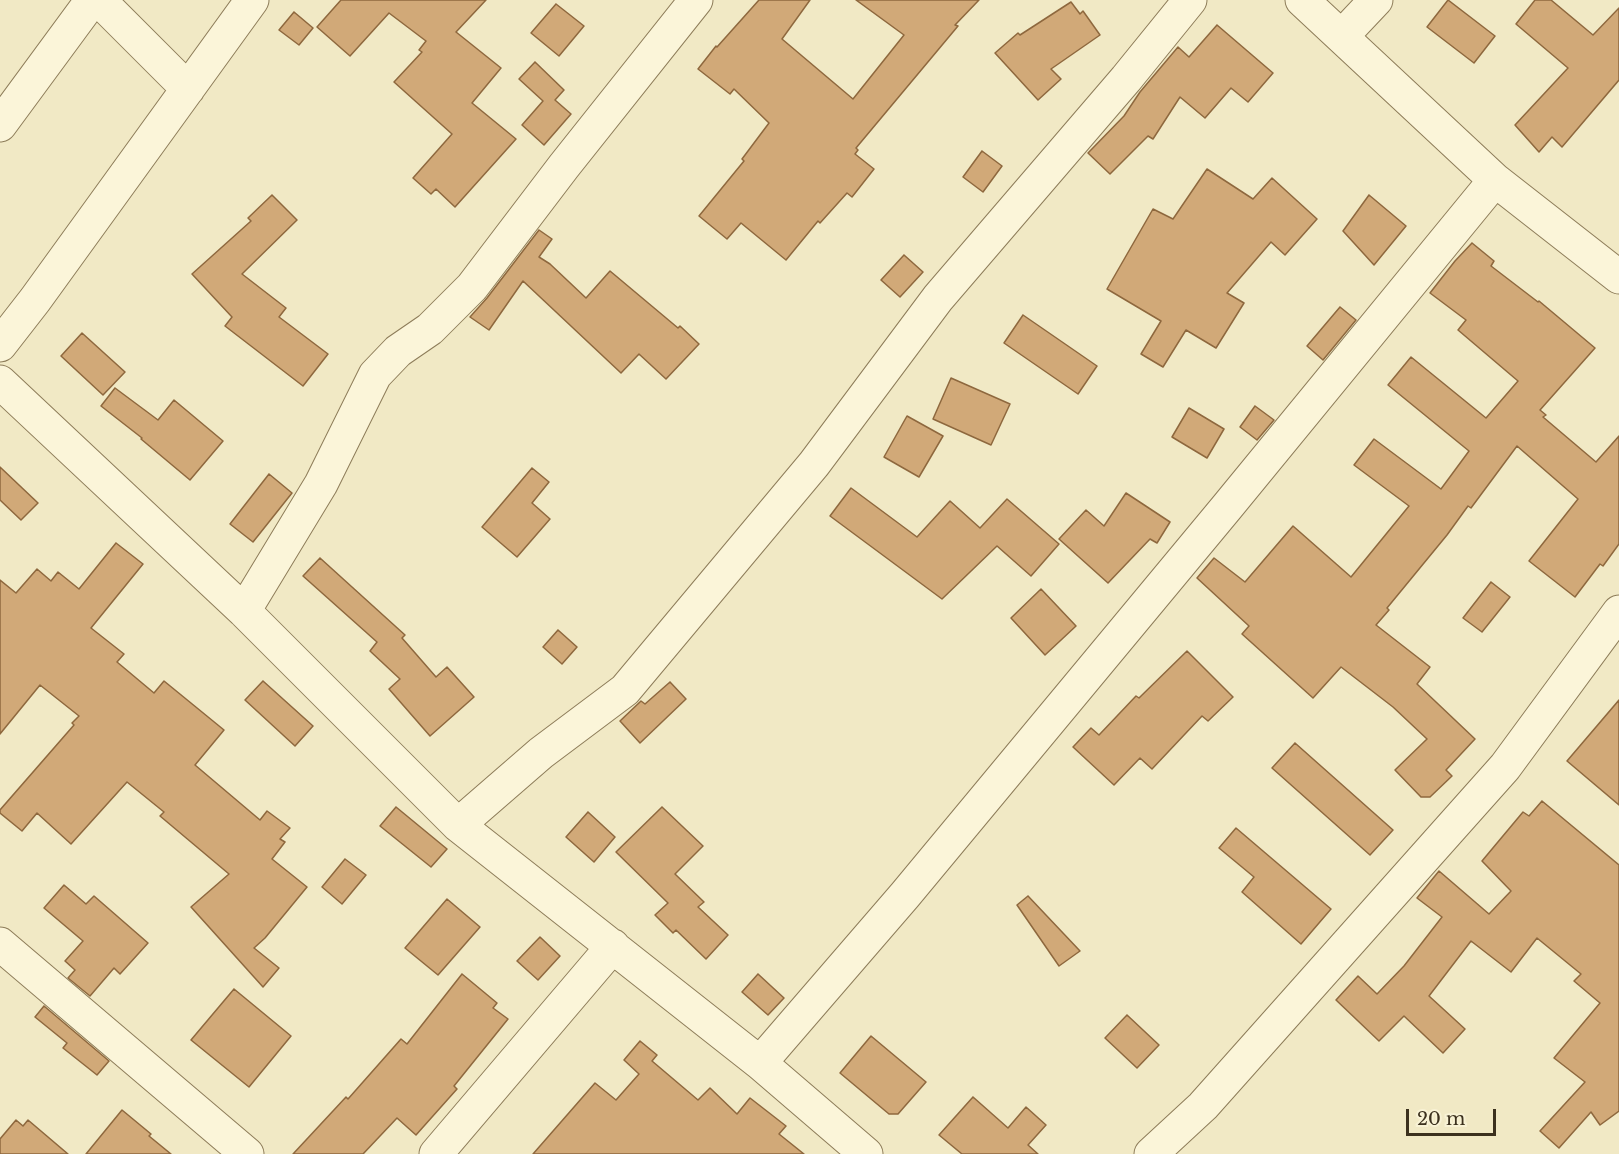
<!DOCTYPE html>
<style>
body{margin:0}
#map{position:relative;width:1619px;height:1154px;overflow:hidden;background:#f1e9c5;font-family:"Libre Baskerville",serif}
canvas{display:block}
.scale{position:absolute;left:1406px;top:1109px;width:90px;height:27px;box-sizing:border-box;border:3px solid #3c311e;border-top:0;padding-left:8px;font-size:18px;line-height:21px;white-space:nowrap;color:#3c311e;-webkit-text-stroke:4px #f8f2d5;paint-order:stroke}
</style>
<div id="map">
<canvas width="1619" height="1154"></canvas>
<div class="scale">20 m</div>
</div>
<script>
const ctx = document.querySelector('canvas').getContext('2d');
ctx.lineJoin = 'round';
function fill(path, color) {
  ctx.fillStyle = color;
  ctx.fill(path, 'evenodd');
}
function toPath(rows) {
  const path = new Path2D();
  for (const r of rows) {
    path.moveTo(r[0], r[1]);
    for (let i = 2; i < r.length; i += 2) path.lineTo(r[i], r[i + 1]);
  }
  return path;
}
function strokePath(path, color, width, dash) {
  ctx.strokeStyle = color;
  ctx.lineWidth = width;
  ctx.lineCap = dash ? 'butt' : 'round';
  ctx.setLineDash(dash || []);
  ctx.stroke(path);
}
const building = toPath([
 [341,0,486,0,456,32,501,68,472,103,516,139,455,207,436,189,431,194,413,178,452,134,394,82,422,52,419,50,426,41,389,13,350,56,317,27,341,0],
 [759,0,810,0,782,39,853,99,904,35,856,0,979,0,955,25,958,26,856,148,858,150,855,154,874,169,852,197,847,193,820,223,818,221,786,260,741,223,727,239,699,216,744,161,742,159,769,123,734,89,730,94,698,69,716,46,717,47,759,0],
 [1448,0,1495,36,1474,63,1427,27,1448,0],
 [1535,0,1551,0,1593,35,1619,8,1619,80,1562,147,1552,137,1539,152,1515,125,1568,68,1516,24,1535,0],
 [1071,2,1080,14,1083,11,1100,35,1051,69,1061,79,1038,100,995,53,1018,33,1020,35,1071,2],
 [556,4,584,26,559,56,531,33,556,4],
 [294,12,313,28,299,45,279,30,294,12],
 [1217,25,1273,73,1248,102,1231,88,1205,118,1180,97,1153,139,1148,136,1110,174,1088,153,1124,116,1140,92,1178,47,1189,57,1217,25],
 [535,62,564,90,555,100,571,114,544,145,522,125,543,101,519,79,535,62],
 [982,151,1002,166,983,192,963,177,982,151],
 [1207,169,1253,199,1272,178,1317,219,1285,255,1271,242,1227,293,1244,303,1216,348,1186,330,1163,367,1141,354,1161,321,1107,289,1153,209,1173,219,1207,169],
 [272,195,297,220,242,274,286,308,279,317,328,354,303,386,225,326,232,317,192,274,251,221,248,218,272,195],
 [1369,195,1406,226,1374,265,1343,231,1369,195],
 [539,230,552,239,539,257,550,264,586,298,610,271,678,328,680,326,699,344,666,379,639,354,621,373,523,281,489,330,470,317,487,298,539,230],
 [1472,243,1494,261,1491,266,1538,302,1539,301,1595,348,1540,410,1546,415,1543,417,1596,462,1619,436,1619,544,1603,566,1600,564,1575,597,1529,561,1578,499,1517,446,1471,508,1468,506,1447,535,1387,608,1389,610,1376,625,1430,667,1417,684,1475,739,1446,770,1452,776,1430,797,1421,797,1395,770,1427,739,1393,707,1341,667,1313,698,1242,634,1249,626,1197,578,1214,558,1245,582,1293,526,1351,577,1409,506,1354,465,1374,439,1441,489,1469,451,1388,385,1411,357,1486,418,1518,381,1458,330,1466,320,1430,293,1455,261,1472,243],
 [904,255,923,272,900,297,881,280,904,255],
 [1340,307,1356,320,1323,360,1307,346,1340,307],
 [1023,315,1097,366,1078,394,1004,343,1023,315],
 [82,333,125,372,103,395,61,356,82,333],
 [951,378,1010,404,991,445,933,419,951,378],
 [115,388,158,420,174,400,223,441,190,480,141,439,142,438,101,406,115,388],
 [1255,406,1274,420,1257,440,1240,427,1255,406],
 [1189,408,1224,429,1207,458,1172,437,1189,408],
 [907,416,943,436,919,477,884,457,907,416],
 [0,467,38,503,21,520,0,500,0,467],
 [532,468,549,482,532,503,550,519,517,557,482,527,532,468],
 [269,474,292,493,253,542,230,524,269,474],
 [851,488,917,537,950,501,980,528,1007,499,1059,544,1031,576,997,546,942,599,830,516,851,488],
 [1126,493,1170,522,1157,543,1150,539,1108,583,1059,539,1086,510,1104,526,1126,493],
 [116,543,143,564,91,628,124,654,117,662,154,693,164,681,224,730,195,765,260,820,267,811,290,828,280,839,285,842,272,859,307,887,265,938,254,948,279,968,263,987,191,907,229,874,160,816,164,812,127,782,71,844,37,813,22,831,0,813,0,810,74,725,72,723,79,716,40,685,0,734,0,580,16,593,37,569,51,581,58,572,79,589,116,543],
 [320,558,405,635,402,638,436,677,447,667,474,697,430,736,389,689,400,679,370,651,377,642,303,576,320,558],
 [1491,582,1510,597,1482,632,1463,618,1491,582],
 [1041,589,1076,626,1045,655,1011,618,1041,589],
 [558,630,577,647,562,664,543,647,558,630],
 [1187,651,1233,697,1208,721,1202,716,1152,769,1140,758,1114,785,1073,747,1091,728,1099,735,1136,696,1139,698,1187,651],
 [263,681,313,726,295,746,245,700,263,681],
 [670,682,686,699,640,743,620,721,641,701,645,704,670,682],
 [1619,700,1619,805,1567,761,1619,700],
 [1295,743,1393,830,1370,855,1272,768,1295,743],
 [1542,801,1619,865,1619,1111,1600,1125,1591,1112,1559,1148,1540,1131,1585,1082,1554,1058,1600,1003,1574,981,1581,974,1537,938,1511,972,1471,941,1429,996,1465,1029,1443,1053,1404,1016,1379,1041,1336,1000,1358,976,1377,994,1404,966,1442,917,1417,898,1439,871,1489,914,1511,891,1482,861,1523,812,1529,816,1542,801],
 [396,807,447,849,431,867,380,826,396,807],
 [662,807,703,846,675,874,704,902,698,907,728,935,706,959,676,930,673,933,655,915,668,903,616,852,662,807],
 [588,812,615,837,594,862,566,837,588,812],
 [1236,828,1331,909,1301,944,1242,892,1254,877,1219,848,1236,828],
 [345,859,366,875,342,904,322,887,345,859],
 [64,885,86,904,94,896,148,943,120,974,114,968,90,996,68,978,75,970,65,961,83,941,44,908,64,885],
 [1028,896,1080,951,1059,966,1017,905,1028,896],
 [447,899,480,927,438,975,405,948,447,899],
 [540,937,560,956,538,980,517,961,540,937],
 [462,974,497,1003,493,1008,508,1019,454,1086,457,1089,416,1135,397,1118,363,1154,293,1154,346,1097,348,1099,401,1039,407,1044,462,974],
 [758,974,784,998,768,1015,742,992,758,974],
 [234,989,291,1036,249,1087,191,1040,234,989],
 [44,1006,109,1061,97,1075,63,1048,67,1043,35,1017,44,1006],
 [1127,1015,1159,1045,1137,1068,1105,1038,1127,1015],
 [871,1036,926,1082,898,1114,889,1114,840,1073,871,1036],
 [640,1041,657,1055,652,1061,698,1100,710,1088,737,1114,750,1098,786,1126,779,1134,804,1154,533,1154,595,1083,616,1100,639,1074,624,1060,640,1041],
 [973,1097,1008,1128,1026,1107,1046,1125,1028,1145,1038,1154,962,1154,939,1135,973,1097],
 [122,1110,151,1134,149,1136,171,1154,86,1154,122,1110],
 [16,1120,23,1126,28,1120,68,1154,0,1154,0,1139,16,1120]
]);
const street = toPath([
 [99,0,188,89],
 [1302,0,1495,180,1619,277],
 [1342,36,1376,0],
 [0,125,92,0],
 [0,345,35,300,252,0],
 [0,382,244,611,458,825,760,1063,866,1154],
 [244,611,321,484,375,375,398,351,430,329,472,287,564,166,696,0],
 [458,825,541,753,625,690,814,464,938,298,1126,79,1190,0],
 [0,944,247,1154],
 [760,1063,905,895,1227,507,1495,180],
 [436,1154,613,946],
 [1151,1154,1203,1106,1505,767,1619,612]
]);
fill(building, '#d1a978');
strokePath(building, '#8e683e', 1.5);
strokePath(street, '#8d7c59', 35);
strokePath(street, '#fbf5d9', 33);
</script>
